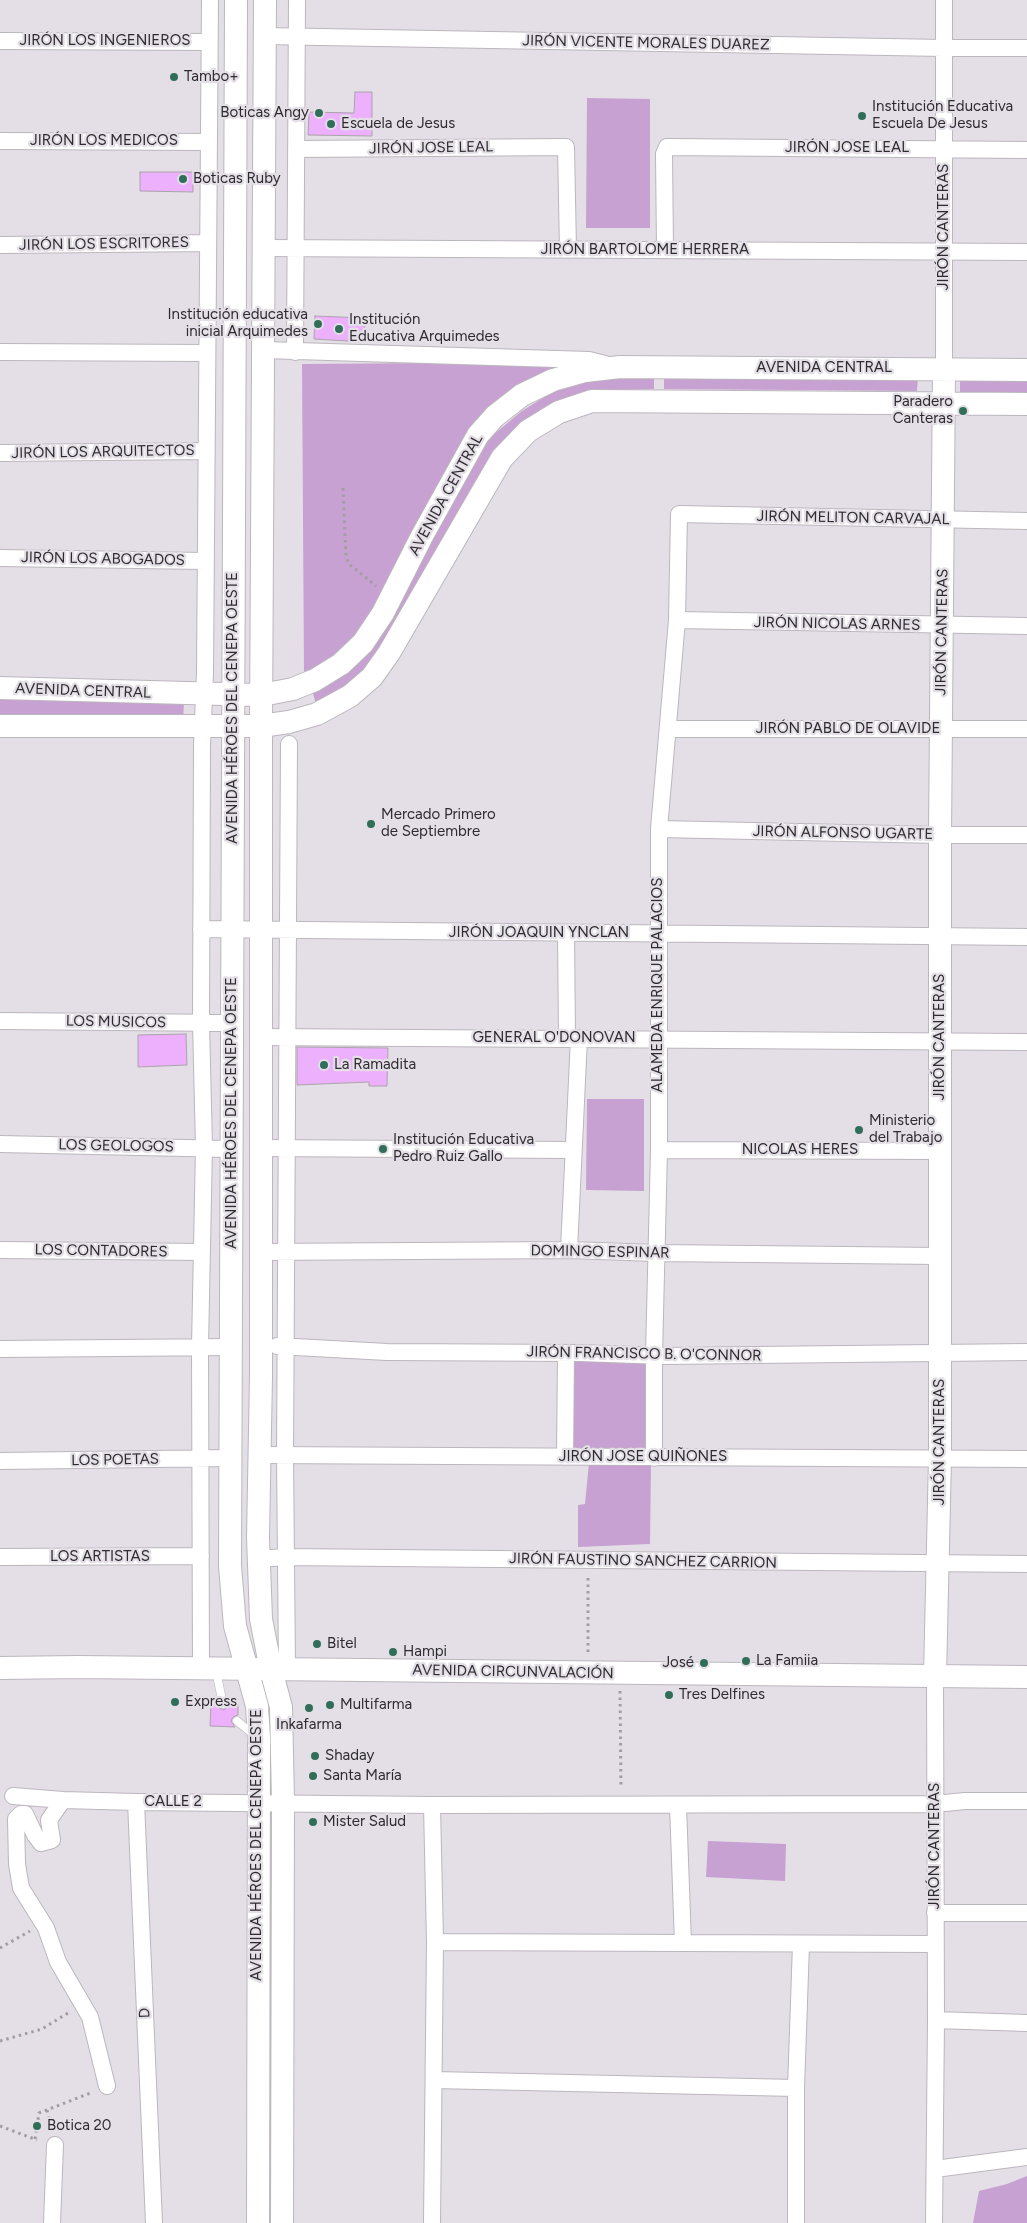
<!DOCTYPE html>
<meta charset="utf-8">
<style>
body{margin:0}
canvas{display:block;background:#e4dee6}
</style>
<canvas width="1027" height="2223"></canvas>
<script>
const ctx = document.querySelector('canvas').getContext('2d');
ctx.lineJoin = 'round';
function fill(path, color) {
  ctx.fillStyle = color;
  ctx.fill(path, 'evenodd');
}
function toPath(rows) {
  const path = new Path2D();
  for (const r of rows) {
    path.moveTo(r[0], r[1]);
    for (let i = 2; i < r.length; i += 2) path.lineTo(r[i], r[i + 1]);
  }
  return path;
}
function strokePath(path, color, width, dash) {
  ctx.strokeStyle = color;
  ctx.lineWidth = width;
  ctx.lineCap = dash ? 'butt' : 'round';
  ctx.setLineDash(dash || []);
  ctx.stroke(path);
}
function drawText(font, color, halo, rows, align = 'center') {
  ctx.font = font + ' Figtree,sans-serif';
  ctx.lineWidth = 4.5;
  ctx.setLineDash([]);
  ctx.textBaseline = 'middle';
  ctx.strokeStyle = halo;
  ctx.fillStyle = color;
  for (const [text, x, y, turn = 0] of rows) {
    ctx.save();
    ctx.translate(x, y);
    ctx.rotate((+turn || 0) * Math.PI / 180);
    ctx.textAlign = isNaN(turn) ? turn : align;
    if (halo) ctx.strokeText(text, 0, 0);
    ctx.fillText(text, 0, 0);
    ctx.restore();
  }
}
const green = toPath([
 [587,98,650,99,650,228,586,228],
 [575,362,513,396,373,612,351,642,324,664,304,672,302,364],
 [654,375,654,389,617,390,563,399,541,409,524,423,374,665,354,684,316,704,312,690,332,682,487,440,522,411,557,389,583,379],
 [664,375,918,378,917,391,664,389],
 [960,377,1027,377,1027,392,960,392],
 [0,698,184,702,183,720,0,714],
 [587,1099,644,1099,644,1191,586,1190],
 [573,1356,652,1357,650,1453,574,1452],
 [651,1462,650,1544,578,1547,578,1505,585,1504,589,1463],
 [708,1841,786,1844,785,1881,706,1877],
 [1027,2176,1027,2223,973,2223,979,2191,1007,2184]
]);
const building = toPath([
 [355,92,372,92,372,136,308,135,309,112,354,113,355,92],
 [140,172,193,172,193,192,140,191,140,172],
 [315,316,365,318,364,342,314,339,315,316],
 [186,1034,187,1065,138,1067,138,1035,186,1034],
 [297,1047,388,1048,387,1086,369,1086,369,1082,297,1085,297,1047],
 [211,1703,217,1704,219,1708,224,1710,229,1704,238,1704,238,1715,233,1717,231,1721,235,1727,210,1726,211,1703]
]);
const path = toPath([
 [343,488,346,557,349,564,376,586],
 [588,1652,588,1576],
 [620,1691,621,1788],
 [0,1948,30,1931],
 [0,2041,42,2029,68,2013],
 [47,2110,52,2131],
 [0,2126,37,2140],
 [35,2139,39,2113,93,2092]
]);
const lane = toPath([
 [216,1671,223,1704],
 [237,1721,253,1734]
]);
const street = toPath([
 [944,0,944,369],
 [264,36,944,48,1027,48],
 [0,41,209,42],
 [0,141,209,142],
 [296,149,566,147,568,250],
 [0,245,208,243],
 [263,248,1027,252],
 [665,249,664,154,667,147,1027,150],
 [264,350,589,360,605,364],
 [0,352,207,353],
 [295,352,297,0],
 [0,453,206,451],
 [0,558,206,561],
 [677,620,1027,626],
 [668,729,1027,729],
 [659,829,940,835,1027,835],
 [201,929,1027,937],
 [566,933,567,1038],
 [0,1021,233,1023],
 [261,1037,1027,1042],
 [0,1144,232,1149],
 [261,1148,572,1150],
 [659,1150,941,1151],
 [0,1250,202,1252],
 [569,1250,579,1038],
 [260,1252,569,1250,657,1253,939,1256],
 [277,1346,387,1352,580,1353,664,1356,1027,1352],
 [0,1349,231,1347],
 [259,1455,1027,1459],
 [565,1457,566,1353],
 [654,1458,654,1355,659,1150,659,829,677,620,679,514,1027,521],
 [0,1461,231,1458],
 [0,1557,201,1556],
 [258,1559,285,1557,1027,1564],
 [201,1669,200,1347,204,1147,201,1023,202,745,205,673,210,0],
 [287,1670,285,1455,289,744],
 [13,1796,63,1800,136,1802,432,1805,935,1804,965,1801,1027,1801],
 [63,1800,49,1820,52,1840,41,1843,35,1835,25,1814,21,1814,16,1819,17,1864,21,1888,46,1928,58,1962,90,2017,107,2086],
 [136,1802,154,2223],
 [678,1805,683,1943],
 [935,1913,1027,1913],
 [435,1942,935,1944],
 [936,2020,1027,2023],
 [434,2080,796,2088],
 [935,2169,1027,2157],
 [52,2223,55,2145],
 [432,2223,435,1942,432,1805],
 [796,2223,796,2088,801,1944],
 [934,2223,936,2020,935,1676]
]);
const secondary = toPath([
 [236,0,230,1566,235,1626,257,1706,259,1739,258,2223],
 [265,0,261,726,261,1376,258,1537,261,1619,271,1670,281,1707,283,1802,282,2223],
 [0,688,262,695,293,689,315,680,341,664,363,643,383,613,422,536,478,435,495,416,522,395,553,380,585,371,620,367,1027,370],
 [0,726,261,726,289,722,317,714,350,696,372,677,389,653,502,458,528,431,559,412,592,401,1027,404],
 [0,1668,78,1667,1027,1677],
 [935,1676,940,1458,940,835,944,369]
]);
const markers = [
 [174,77,5,"#316e59"],
 [319,113,5,"#316e59"],
 [862,116,5,"#316e59"],
 [331,124,5,"#316e59"],
 [183,179,5,"#316e59"],
 [318,324,5,"#316e59"],
 [339,329,5,"#316e59"],
 [963,411,5,"#316e59"],
 [371,824,5,"#316e59"],
 [324,1065,5,"#316e59"],
 [859,1130,5,"#316e59"],
 [383,1149,5,"#316e59"],
 [317,1644,5,"#316e59"],
 [393,1652,5,"#316e59"],
 [746,1661,5,"#316e59"],
 [704,1663,5,"#316e59"],
 [669,1695,5,"#316e59"],
 [175,1702,5,"#316e59"],
 [330,1705,5,"#316e59"],
 [309,1708,5,"#316e59"],
 [315,1756,5,"#316e59"],
 [313,1776,5,"#316e59"],
 [313,1822,5,"#316e59"],
 [37,2126,5,"#316e59"]
];
const streetNames = [
 ["JIRÓN LOS INGENIEROS",105,41],
 ["JIRÓN VICENTE MORALES DUAREZ",646,43,1],
 ["JIRÓN LOS MEDICOS",104,141],
 ["JIRÓN JOSE LEAL",431,148,-1],
 ["JIRÓN JOSE LEAL",847,148],
 ["JIRÓN CANTERAS",944,227,-90],
 ["JIRÓN LOS ESCRITORES",104,244,-1],
 ["JIRÓN BARTOLOME HERRERA",645,250],
 ["AVENIDA CENTRAL",824,368],
 ["JIRÓN LOS ARQUITECTOS",103,452,-1],
 ["AVENIDA CENTRAL",446,495,-61],
 ["JIRÓN MELITON CARVAJAL",853,518,1],
 ["JIRÓN LOS ABOGADOS",103,559,1],
 ["JIRÓN NICOLAS ARNES",837,624,1],
 ["JIRÓN CANTERAS",942,632,-89],
 ["AVENIDA CENTRAL",83,691,2],
 ["AVENIDA HÉROES DEL CENEPA OESTE",233,708,-90],
 ["JIRÓN PABLO DE OLAVIDE",848,729],
 ["JIRÓN ALFONSO UGARTE",843,833,1],
 ["JIRÓN JOAQUIN YNCLAN",539,933],
 ["ALAMEDA ENRIQUE PALACIOS",658,985,-90],
 ["LOS MUSICOS",116,1022,1],
 ["JIRÓN CANTERAS",940,1037,-90],
 ["GENERAL O'DONOVAN",554,1038],
 ["AVENIDA HÉROES DEL CENEPA OESTE",232,1113,-90],
 ["LOS GEOLOGOS",116,1146,1],
 ["NICOLAS HERES",800,1150],
 ["LOS CONTADORES",101,1251,1],
 ["DOMINGO ESPINAR",600,1252,1],
 ["JIRÓN FRANCISCO B. O'CONNOR",644,1354,1],
 ["JIRÓN CANTERAS",940,1442,-90],
 ["JIRÓN JOSE QUIÑONES",643,1457],
 ["LOS POETAS",115,1460,-1],
 ["LOS ARTISTAS",100,1557],
 ["JIRÓN FAUSTINO SANCHEZ CARRION",643,1561,1],
 ["AVENIDA CIRCUNVALACIÓN",513,1672,1],
 ["CALLE 2",173,1802],
 ["AVENIDA HÉROES DEL CENEPA OESTE",257,1845,-90],
 ["JIRÓN CANTERAS",935,1846,-90],
 ["D",145,2013,-92]
];
const poiNames = [
 ["Tambo+",184,77],
 ["Institución Educativa",872,107],
 ["Escuela De Jesus",872,124],
 ["Boticas Angy",309,113,"right"],
 ["Escuela de Jesus",341,124],
 ["Boticas Ruby",193,179],
 ["Institución educativa",308,315,"right"],
 ["inicial Arquimedes",308,332,"right"],
 ["Institución",349,320],
 ["Educativa Arquimedes",349,337],
 ["Paradero",953,402,"right"],
 ["Canteras",953,419,"right"],
 ["Mercado Primero",381,815],
 ["de Septiembre",381,832],
 ["La Ramadita",334,1065],
 ["Ministerio",869,1121],
 ["del Trabajo",869,1138],
 ["Institución Educativa",393,1140],
 ["Pedro Ruiz Gallo",393,1157],
 ["Bitel",327,1644],
 ["Hampi",403,1652],
 ["La Famiia",756,1661],
 ["José",694,1663,"right"],
 ["Tres Delfines",679,1695],
 ["Express",185,1702],
 ["Multifarma",340,1705],
 ["Inkafarma",309,1725,"center"],
 ["Shaday",325,1756],
 ["Santa María",323,1776],
 ["Mister Salud",323,1822],
 ["Botica 20",47,2126]
];
fill(green, '#c7a1d1');
fill(building, '#ecb0fc');
strokePath(building, '#aaa4ab', 1);
strokePath(lane, '#bcb6bd', 9);
strokePath(street, '#bcb6bd', 18);
strokePath(secondary, '#bcb6bd', 24);
strokePath(path, '#a29da3', 3, [2.5, 4]);
strokePath(lane, '#fff', 8);
strokePath(street, '#fff', 16);
strokePath(secondary, '#fff', 22);
for (const [x, y, r, color] of markers) {
  const dot = new Path2D();
  dot.arc(x, y, r, 0, 2 * Math.PI);
  ctx.fillStyle = color;
  ctx.fill(dot);
  strokePath(dot, '#e4dee6', 2);
}
drawText('15px', '#2d2b2e', '#e4dee6', streetNames);
drawText('15px', '#2d2b2e', '#e4dee6', poiNames, 'left');
</script>
